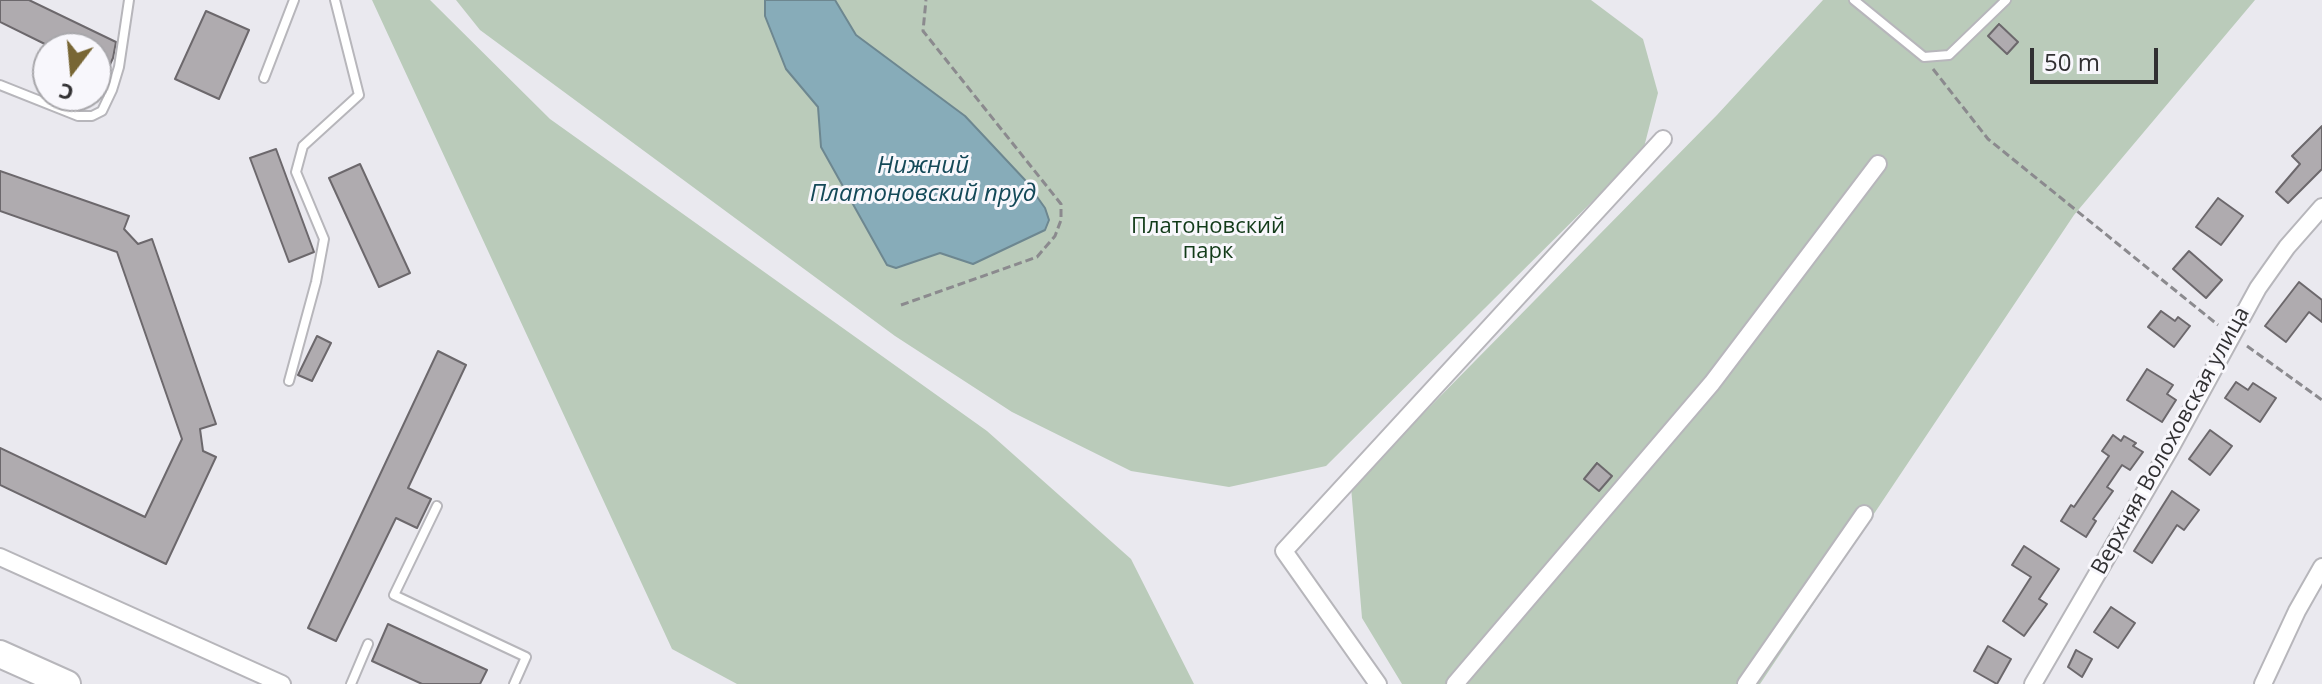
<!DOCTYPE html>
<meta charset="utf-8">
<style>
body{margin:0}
#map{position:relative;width:2322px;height:684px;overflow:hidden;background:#eae9ef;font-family:"Open Sans",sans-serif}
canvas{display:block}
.north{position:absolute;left:32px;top:32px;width:80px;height:80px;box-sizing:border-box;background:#f8f7fc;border:2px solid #a8a7ab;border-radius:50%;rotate:196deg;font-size:22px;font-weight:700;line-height:32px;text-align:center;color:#313032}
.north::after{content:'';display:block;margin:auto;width:28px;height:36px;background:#786634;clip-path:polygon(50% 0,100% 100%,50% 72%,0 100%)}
.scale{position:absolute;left:2030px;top:48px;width:128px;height:36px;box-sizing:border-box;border:4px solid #313032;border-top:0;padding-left:10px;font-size:24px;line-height:28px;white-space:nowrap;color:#313032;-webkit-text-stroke:6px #f8f7fc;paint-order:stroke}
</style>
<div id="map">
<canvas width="2322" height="684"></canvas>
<div class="north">С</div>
<div class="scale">50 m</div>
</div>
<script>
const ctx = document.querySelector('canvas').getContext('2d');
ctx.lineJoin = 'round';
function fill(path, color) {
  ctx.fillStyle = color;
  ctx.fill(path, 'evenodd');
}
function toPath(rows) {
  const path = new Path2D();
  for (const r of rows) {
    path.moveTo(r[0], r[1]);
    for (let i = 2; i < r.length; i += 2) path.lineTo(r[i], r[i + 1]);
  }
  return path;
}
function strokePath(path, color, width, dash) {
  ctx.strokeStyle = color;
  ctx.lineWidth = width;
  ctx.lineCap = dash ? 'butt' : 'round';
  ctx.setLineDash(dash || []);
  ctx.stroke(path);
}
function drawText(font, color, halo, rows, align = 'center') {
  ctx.font = font + ' "Open Sans",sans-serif';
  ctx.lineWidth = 6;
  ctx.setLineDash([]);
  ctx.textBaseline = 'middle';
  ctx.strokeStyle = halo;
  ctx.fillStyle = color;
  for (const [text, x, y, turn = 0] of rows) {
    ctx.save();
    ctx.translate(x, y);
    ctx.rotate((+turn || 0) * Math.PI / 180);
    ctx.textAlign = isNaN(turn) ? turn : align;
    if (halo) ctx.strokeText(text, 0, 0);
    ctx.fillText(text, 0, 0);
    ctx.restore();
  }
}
const green = toPath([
 [372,0,430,0,550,119,987,431,1131,559,1194,684,737,684,672,649],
 [456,0,1591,0,1643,39,1658,93,1643,151,1326,466,1229,487,1131,471,1012,412,895,336,480,30],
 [1823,0,2255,0,2074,215,1760,684,1402,684,1362,618,1351,487,1717,115]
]);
const water = toPath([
 [765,0,835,0,856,35,965,116,1025,180,1045,208,1049,220,1045,230,973,264,940,253,896,268,887,265,821,147,818,107,786,69,765,16,765,0]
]);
const building = toPath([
 [0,0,29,0,116,42,113,58,106,73,96,69,96,48,53,48,0,22,0,0],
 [206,11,249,30,219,99,175,79,206,11],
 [1999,24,2018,42,2007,54,1988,36,1999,24],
 [2322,126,2322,169,2288,203,2276,192,2300,164,2292,156,2322,126],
 [276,149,314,252,289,262,250,158,276,149],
 [360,164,410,273,379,287,329,178,360,164],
 [0,171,129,216,124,229,138,244,152,239,216,424,200,429,203,451,216,457,166,564,0,485,0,448,145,517,182,439,117,252,0,211,0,171],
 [2218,198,2243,216,2221,245,2196,227,2218,198],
 [2189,251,2222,280,2206,298,2173,269,2189,251],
 [2299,282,2322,300,2322,322,2309,312,2286,342,2265,326,2299,282],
 [2161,311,2175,321,2178,317,2190,326,2174,347,2148,327,2161,311],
 [317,336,331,343,312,381,298,375,317,336],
 [438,351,466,365,408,488,431,499,417,528,396,518,336,641,308,628,438,351],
 [2147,369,2173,385,2167,394,2176,400,2162,422,2127,400,2147,369],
 [2236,382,2248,390,2253,383,2276,398,2260,422,2225,398,2236,382],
 [2210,430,2232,446,2210,475,2189,459,2210,430],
 [2113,435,2121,441,2124,436,2136,443,2133,446,2143,452,2130,470,2122,465,2107,487,2113,491,2093,519,2096,521,2086,537,2061,521,2071,505,2074,507,2109,456,2102,451,2113,435],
 [1597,463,1612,476,1599,491,1584,479,1597,463],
 [2172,491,2199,510,2184,530,2177,525,2152,563,2134,551,2172,491],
 [2024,546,2059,569,2039,599,2047,604,2024,636,2003,621,2031,577,2012,565,2024,546],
 [2111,607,2135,623,2118,648,2094,632,2111,607],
 [388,624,487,670,480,684,422,684,372,661,388,624],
 [1988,646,2011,659,1997,684,1974,671,1988,646],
 [2076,650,2092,659,2082,677,2068,667,2076,650]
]);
const path = toPath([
 [1933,69,1988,139,2218,325],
 [901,305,1037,257,1055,236,1061,220,1061,204,923,31,926,0],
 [2247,346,2322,400]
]);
const lane = toPath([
 [1854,0,1924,57,1949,55,2006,0],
 [264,78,294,0],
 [0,85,78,116,92,116,102,111,112,90,119,67,129,0],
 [289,381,316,282,324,239,296,172,303,146,359,95,335,0],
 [437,506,394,595,526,657,514,684],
 [351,684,368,644]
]);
const street = toPath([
 [0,557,282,684],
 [1378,684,1284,551,1663,139],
 [1455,684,1712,383,1878,164],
 [1746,684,1864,514],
 [2033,684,2171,447,2258,288,2287,247,2322,207],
 [2263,684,2297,611,2322,567]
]);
const primary = toPath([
 [0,654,67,684]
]);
const parkNames = [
 ["Платоновский",1208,227],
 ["парк",1208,252]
];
const streetNames = [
 ["Верхняя Волоховская улица",2171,441,-61]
];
const waterNames = [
 ["Нижний",923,166],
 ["Платоновский пруд",923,194]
];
fill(green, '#bacbba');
fill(water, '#87acb9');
strokePath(water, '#6d8790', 2);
fill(building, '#afabaf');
strokePath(building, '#6c686c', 2);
strokePath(lane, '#b7b6bb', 12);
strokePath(street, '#b7b6bb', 20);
strokePath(primary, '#b7b6bb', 30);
strokePath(path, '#8b8a8e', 3, [8, 4]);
strokePath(lane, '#fff', 8);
strokePath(street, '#fff', 16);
strokePath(primary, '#fff', 26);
drawText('22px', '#123b19', '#f8f7fc', parkNames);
drawText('22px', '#313032', '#f8f7fc', streetNames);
drawText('italic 24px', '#144958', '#f8f7fc', waterNames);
</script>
